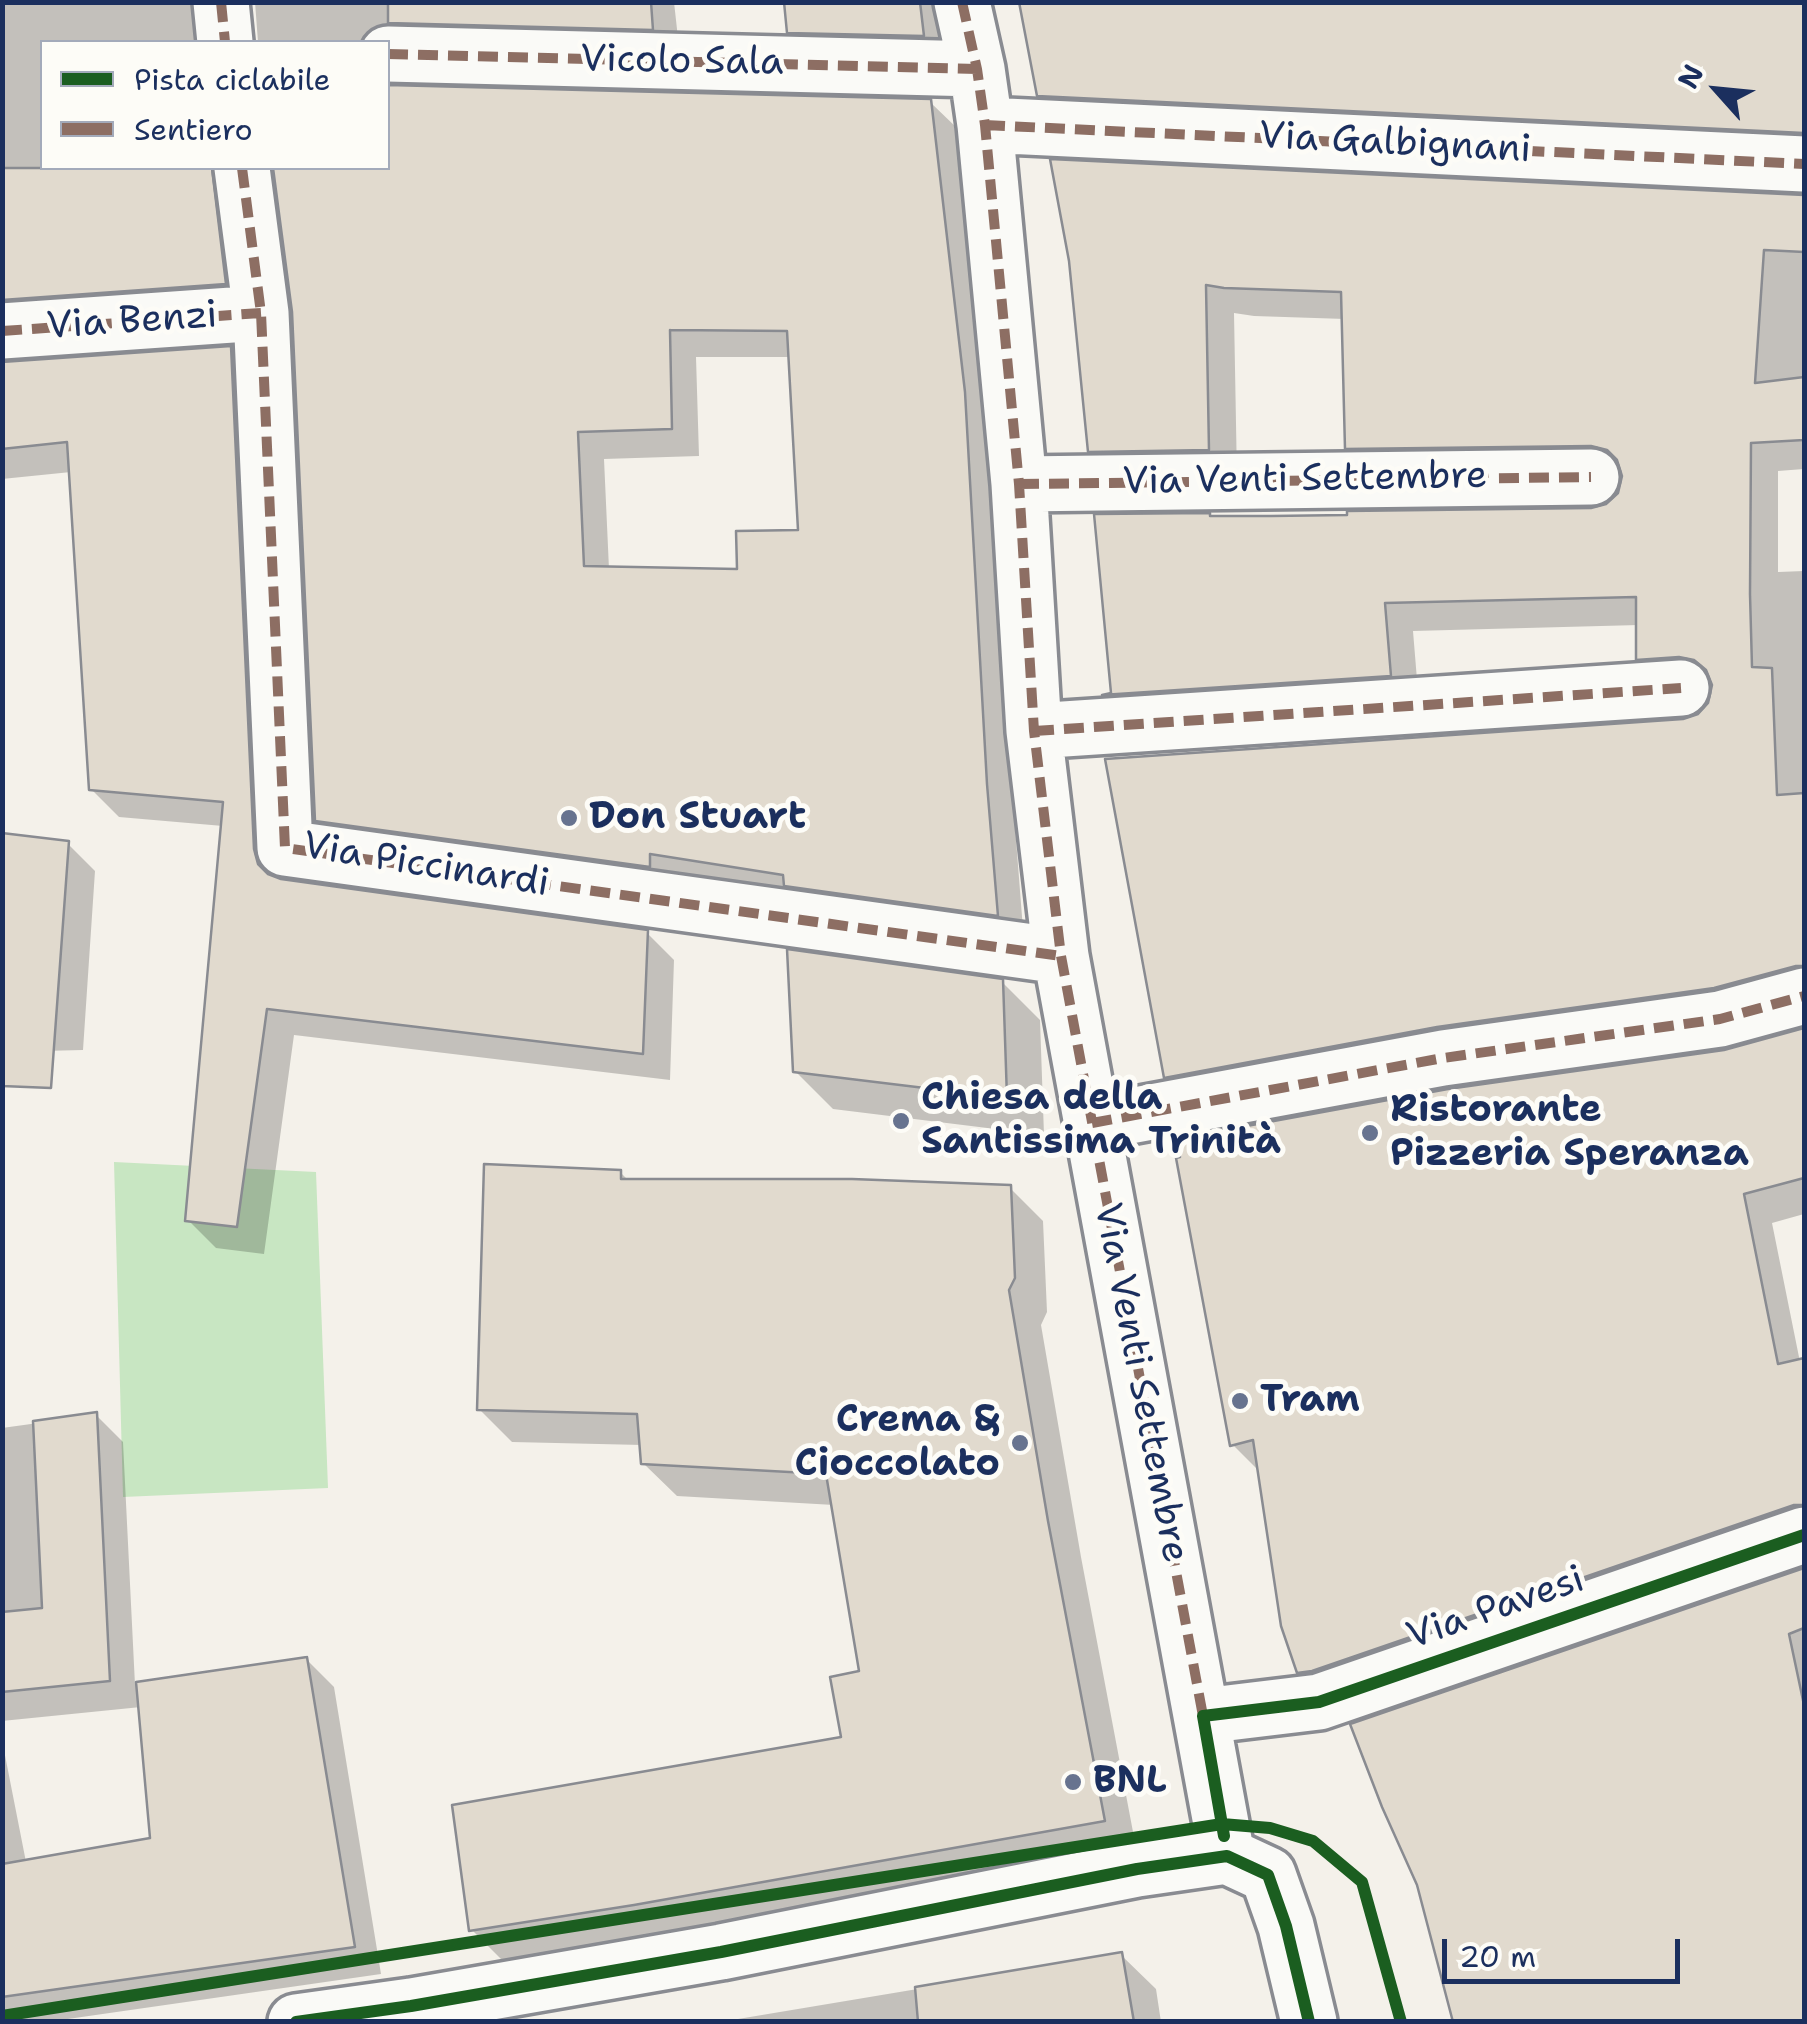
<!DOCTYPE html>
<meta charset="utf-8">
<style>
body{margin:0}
#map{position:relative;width:1807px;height:2024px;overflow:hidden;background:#f4f1ea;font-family:"Shantell Sans",sans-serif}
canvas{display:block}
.frame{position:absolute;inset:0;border:5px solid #1b2f5e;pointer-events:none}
.legend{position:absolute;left:40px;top:40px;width:350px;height:130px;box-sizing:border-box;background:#fdfcf7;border:2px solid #a3aaba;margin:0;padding:12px 18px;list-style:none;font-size:30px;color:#1b2f5e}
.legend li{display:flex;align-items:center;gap:20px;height:50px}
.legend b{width:50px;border:2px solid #a3aaba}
.north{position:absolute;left:1667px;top:40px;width:100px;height:100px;-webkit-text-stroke:8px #fdfcf7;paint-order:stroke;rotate:297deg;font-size:28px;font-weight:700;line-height:40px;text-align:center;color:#1b2f5e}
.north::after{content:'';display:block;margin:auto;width:35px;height:45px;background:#1b2f5e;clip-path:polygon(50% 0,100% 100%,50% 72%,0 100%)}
.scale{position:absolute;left:1442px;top:1939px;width:238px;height:45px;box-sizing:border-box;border:5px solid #1b2f5e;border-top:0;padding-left:12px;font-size:30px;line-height:35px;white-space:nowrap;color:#1b2f5e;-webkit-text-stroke:8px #fdfcf7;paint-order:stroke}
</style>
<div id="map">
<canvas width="1807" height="2024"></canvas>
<div class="frame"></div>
<ul class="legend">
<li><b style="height:12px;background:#1b5e20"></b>Pista ciclabile</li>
<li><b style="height:12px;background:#8d6e63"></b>Sentiero</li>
</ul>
<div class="north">N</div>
<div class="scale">20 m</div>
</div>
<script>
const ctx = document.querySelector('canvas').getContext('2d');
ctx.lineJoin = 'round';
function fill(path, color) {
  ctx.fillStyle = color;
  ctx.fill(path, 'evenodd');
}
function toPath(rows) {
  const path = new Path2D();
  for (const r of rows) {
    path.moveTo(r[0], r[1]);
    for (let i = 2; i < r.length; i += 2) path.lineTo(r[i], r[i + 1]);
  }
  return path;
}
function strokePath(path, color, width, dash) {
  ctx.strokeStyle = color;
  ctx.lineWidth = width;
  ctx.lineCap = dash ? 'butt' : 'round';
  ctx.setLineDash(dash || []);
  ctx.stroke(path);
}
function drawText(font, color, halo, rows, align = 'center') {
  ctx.font = font + ' "Shantell Sans",sans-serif';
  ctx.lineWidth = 10;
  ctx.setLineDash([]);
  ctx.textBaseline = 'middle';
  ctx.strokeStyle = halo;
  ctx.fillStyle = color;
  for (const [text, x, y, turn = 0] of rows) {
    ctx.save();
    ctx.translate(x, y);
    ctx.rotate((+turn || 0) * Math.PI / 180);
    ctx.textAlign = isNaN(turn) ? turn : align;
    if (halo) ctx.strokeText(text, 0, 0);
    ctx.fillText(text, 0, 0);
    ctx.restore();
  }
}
const green = toPath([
 [114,1162,316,1172,328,1488,123,1497]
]);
const shadow = toPath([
 [2,2,234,2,217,42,42,42,42,168,257,168,252,311,2,343],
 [255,2,674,2,680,56,388,42,258,42],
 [786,2,943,2,950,63,817,60,789,32],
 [1022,2,1804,2,1804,159,1069,124,1040,95],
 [388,88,930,102,958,129,992,422,1014,814,1024,942,345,847,318,820,295,310,276,168,388,168],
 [696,357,791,357,801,532,739,572,609,569,604,459,699,456],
 [1053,162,1804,197,1804,469,1778,471,1778,572,1804,571,1804,1000,1195,1106,1166,1077,1684,722,1699,717,1711,704,1714,686,1668,687,1639,659,1639,625,1413,631,1419,704,1134,723,1107,697,1114,695,1097,517,1213,519,1592,511,1607,506,1620,494,1624,474,1377,477,1348,448,1345,319,1254,316,1234,313,1237,478,1119,480,1090,451,1072,261],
 [230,349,258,377,281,881,646,932,674,960,670,1080,294,1035,264,1254,216,1248,188,1220,223,826,119,817,91,789,71,472,2,479,2,365],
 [68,844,95,871,83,1050,2,1052],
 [1002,982,1040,1020,1044,1135,833,1109,795,1071],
 [1804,1031,1804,1214,1772,1223,1800,1362,1804,1363,1804,1540,1328,1701,1299,1672,1260,1472,1232,1444,1729,1052],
 [620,1172,629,1181,1010,1188,1043,1221,1047,1312,1041,1325,1081,1557,1137,1853,505,1963,472,1930,844,1739,862,1673,834,1505,677,1496,643,1463,642,1445,512,1442,479,1409],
 [96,1415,123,1442,135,1685,306,1659,334,1687,381,1974,47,2022,2,2022,2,1740,26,1862,152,1840,141,1707,2,1721,2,1428],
 [1804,1571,1804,2022,1457,2022,1420,1884,1353,1726],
 [1121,1955,1156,1989,1161,2022,738,2022,738,2019]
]);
const building = toPath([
 [388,2,651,2,653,30,388,23,388,2],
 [784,2,920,2,924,36,787,33,784,2],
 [1019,2,1804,2,1804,133,1037,96,1019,2],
 [388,85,931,99,965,392,987,784,998,916,784,886,783,875,650,854,650,867,315,821,292,312,273,168,388,168,388,85],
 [670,330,787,331,798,530,736,531,737,569,584,566,578,432,672,429,670,330],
 [1050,159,1804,195,1804,252,1764,250,1755,383,1804,377,1804,440,1751,443,1750,594,1752,667,1772,668,1777,795,1804,793,1804,966,1796,966,1714,988,1437,1027,1164,1078,1105,759,1683,719,1698,714,1708,703,1712,685,1706,670,1694,660,1679,657,1636,660,1636,597,1385,603,1391,676,1102,695,1111,693,1094,514,1210,513,1210,516,1271,516,1347,515,1347,511,1591,508,1606,504,1618,493,1622,476,1617,460,1607,450,1591,446,1345,449,1341,292,1224,288,1206,285,1209,450,1088,452,1069,261,1050,159],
 [2,168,212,168,226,284,2,300,2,168],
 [231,346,254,849,258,864,268,874,281,879,648,930,643,1054,267,1009,237,1227,185,1221,223,802,89,790,67,442,2,449,2,362,231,346],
 [2,833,69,841,51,1088,2,1086,2,833],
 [787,949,1003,979,1007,1098,793,1072,787,949],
 [1804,1028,1804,1178,1744,1194,1778,1364,1804,1358,1804,1505,1794,1505,1312,1671,1297,1673,1281,1626,1253,1440,1230,1446,1176,1158,1180,1157,1176,1139,1448,1089,1724,1050,1804,1028],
 [484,1164,621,1170,621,1179,852,1179,1011,1185,1015,1278,1009,1290,1048,1521,1105,1821,634,1905,469,1931,452,1805,841,1737,830,1677,859,1671,826,1474,641,1464,637,1414,477,1410,484,1164],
 [97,1412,110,1681,2,1692,2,1612,42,1608,33,1421,97,1412],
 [1804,1568,1804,1628,1789,1634,1804,1705,1804,2022,1453,2022,1417,1885,1382,1807,1350,1724,1804,1568],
 [307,1657,355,1947,2,1997,2,1864,150,1838,136,1682,307,1657],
 [1122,1952,1134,2022,918,2022,915,1987,1122,1952]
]);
const street = toPath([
 [221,2,225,42],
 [962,2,977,69,985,125,1019,484,1034,731,1061,956,1227,1856],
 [388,54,977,69],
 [985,125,1804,164],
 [242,168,261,313,285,848,1061,956],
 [2,331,261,313],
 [1019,484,1591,477],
 [1034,731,1681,688],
 [1092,1123,1443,1058,1720,1019,1804,996],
 [1203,1716,1319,1702,1804,1535],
 [296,2022,411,2006,721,1952,1137,1869,1227,1856,1268,1875,1286,1926,1309,2022]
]);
const quiet = toPath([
 [221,2,225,42],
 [962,2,977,69,985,125,1019,484,1034,731,1061,956,1203,1716],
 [388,54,977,69],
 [985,125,1804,164],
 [242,168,261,313,285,848,1061,956],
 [2,331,261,313],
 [1019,484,1591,477],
 [1034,731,1681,688],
 [1092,1123,1443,1058,1720,1019,1804,996]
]);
const cycleway = toPath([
 [1224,1836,1203,1716,1319,1702,1804,1535],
 [2,2016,1222,1824,1270,1828,1313,1841,1362,1882,1401,2022],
 [296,2022,411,2006,721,1952,1137,1869,1227,1856,1268,1875,1286,1926,1309,2022]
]);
const markers = [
 [569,818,10,"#67738f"],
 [901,1121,10,"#67738f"],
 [1370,1133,10,"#67738f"],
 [1240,1401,10,"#67738f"],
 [1020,1443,10,"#67738f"],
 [1073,1782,10,"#67738f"]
];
const streetNames = [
 ["Vicolo Sala",682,62,1],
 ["Via Galbignani",1395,144,3],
 ["Via Benzi",132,322,-4],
 ["Via Venti Settembre",1305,480,-1],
 ["Via Piccinardi",426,866,9],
 ["Via Venti Settembre",1140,1383,79],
 ["Via Pavesi",1496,1609,-19]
];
const poiNames = [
 ["Don Stuart",589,818],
 ["Chiesa della",921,1099],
 ["Santissima Trinità",921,1143],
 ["Ristorante",1390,1111],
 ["Pizzeria Speranza",1390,1155],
 ["Tram",1260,1401],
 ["Crema &",1000,1421,"right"],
 ["Cioccolato",1000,1465,"right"],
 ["BNL",1093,1782]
];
fill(green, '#c8e6c2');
fill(shadow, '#0003');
fill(building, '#e1dace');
strokePath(building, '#898b91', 2.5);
strokePath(street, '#898b91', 62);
strokePath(street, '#fafaf7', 55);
strokePath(quiet, '#8d6e63', 10, [20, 10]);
strokePath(cycleway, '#1b5e20', 12);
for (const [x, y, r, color] of markers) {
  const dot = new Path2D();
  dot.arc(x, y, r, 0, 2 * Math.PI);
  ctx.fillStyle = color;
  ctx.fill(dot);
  strokePath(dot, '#fdfcf7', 4);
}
drawText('38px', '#1b2f5e', '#fdfcf7', streetNames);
drawText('bold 38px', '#1b2f5e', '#fdfcf7', poiNames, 'left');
</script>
